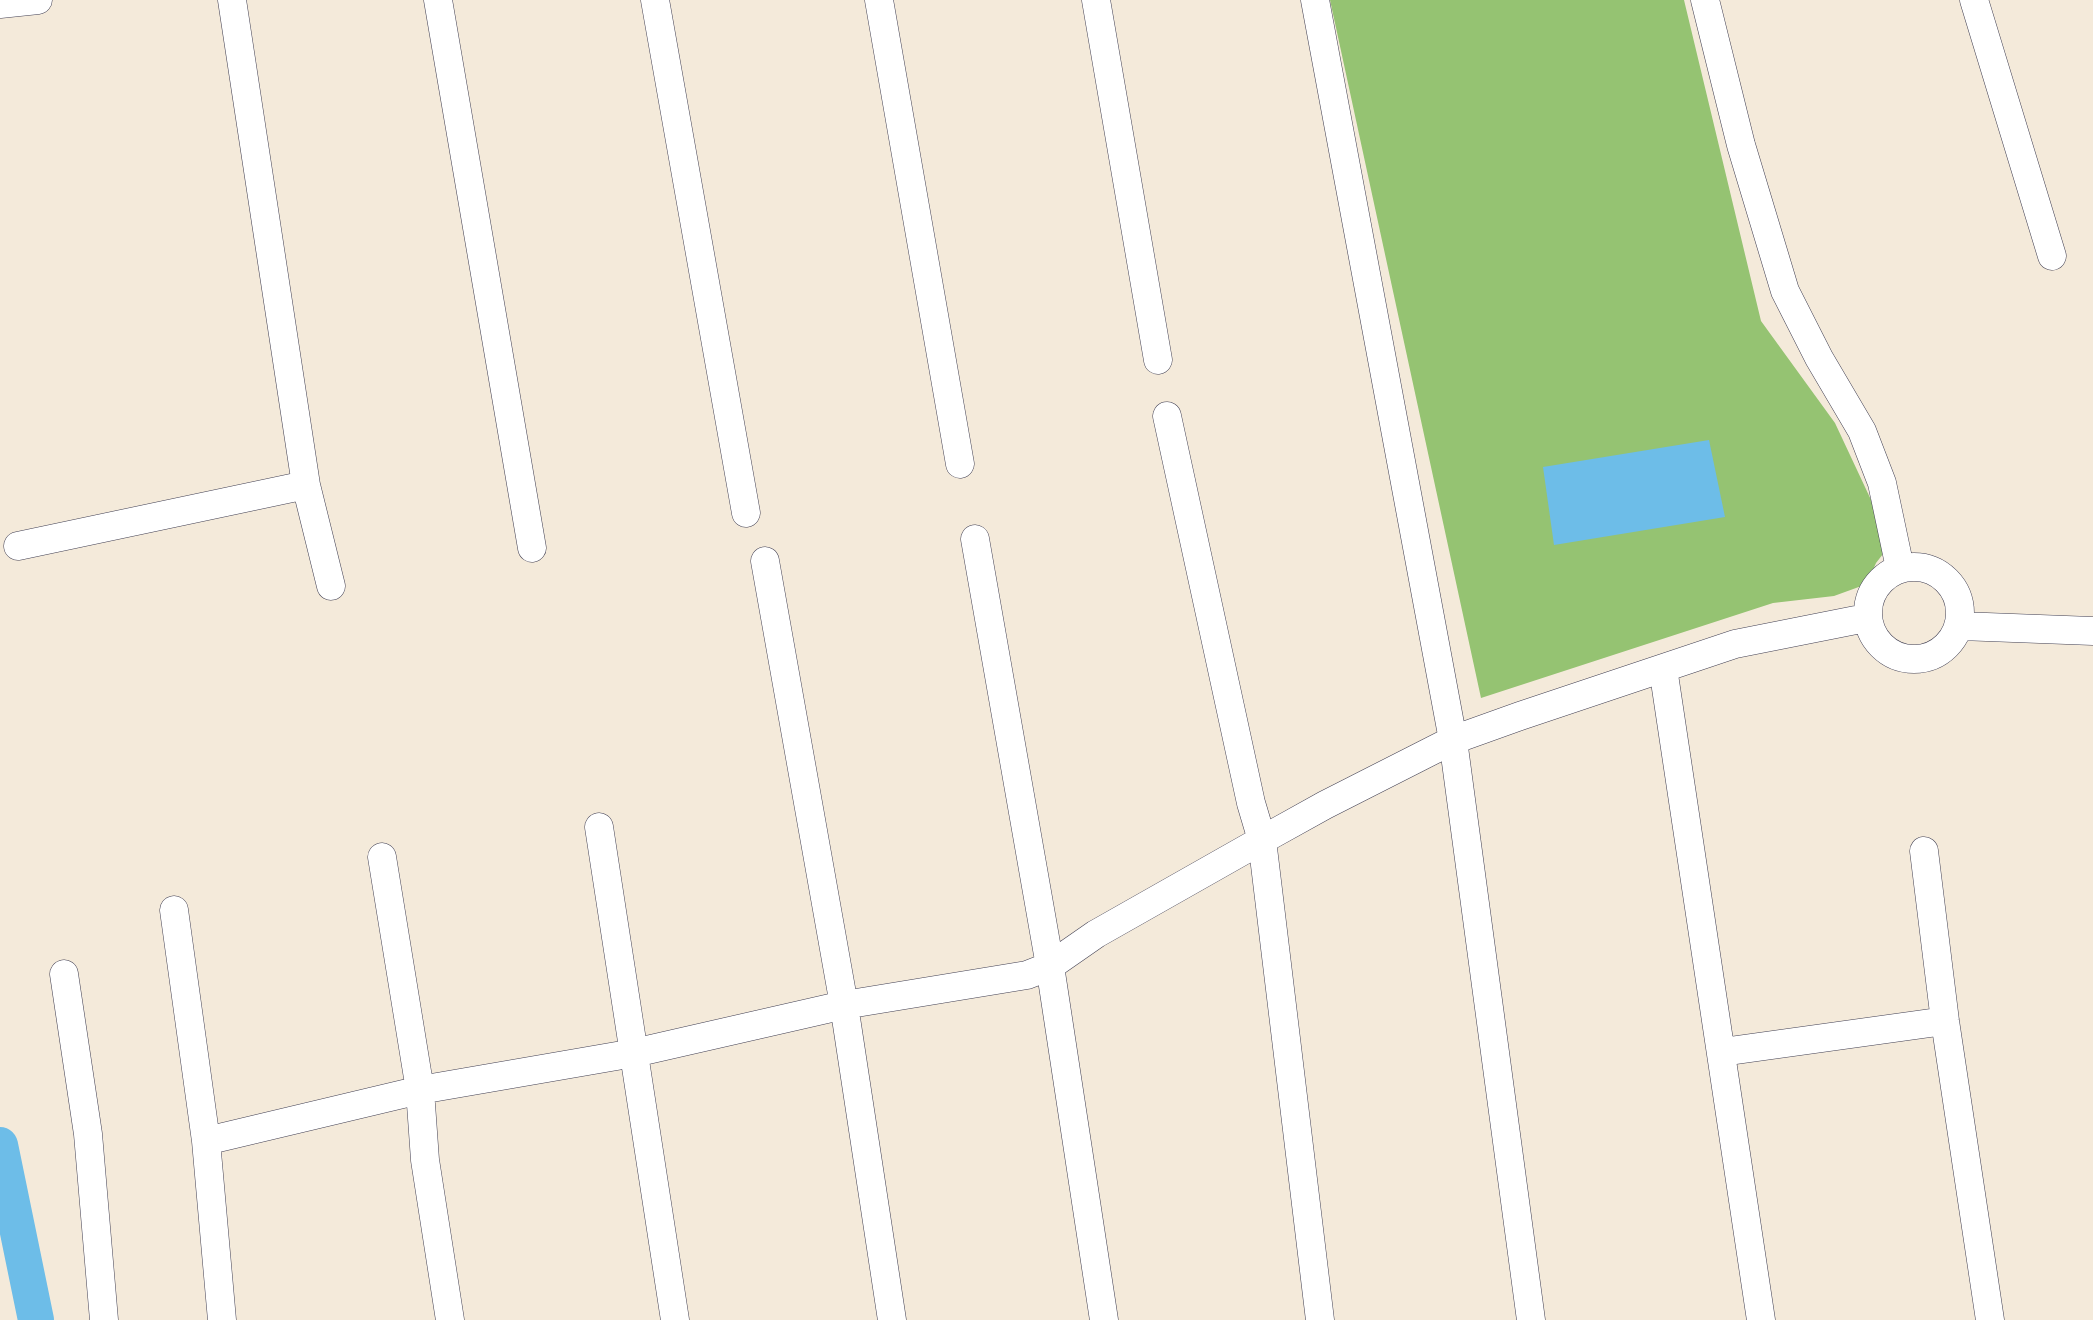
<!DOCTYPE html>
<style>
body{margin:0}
canvas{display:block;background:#f4eada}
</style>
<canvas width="2093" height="1320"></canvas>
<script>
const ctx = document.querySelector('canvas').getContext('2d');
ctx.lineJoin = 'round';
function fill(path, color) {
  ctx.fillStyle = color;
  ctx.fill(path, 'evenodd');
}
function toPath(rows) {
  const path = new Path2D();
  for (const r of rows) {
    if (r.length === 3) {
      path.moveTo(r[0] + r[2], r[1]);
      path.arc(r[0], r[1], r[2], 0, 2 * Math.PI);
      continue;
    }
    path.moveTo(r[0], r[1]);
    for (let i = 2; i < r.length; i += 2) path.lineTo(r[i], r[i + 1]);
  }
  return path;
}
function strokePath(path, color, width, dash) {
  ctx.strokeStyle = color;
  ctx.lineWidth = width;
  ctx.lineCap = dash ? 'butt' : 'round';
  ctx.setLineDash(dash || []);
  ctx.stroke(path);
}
const green = toPath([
 [1330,0,1684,0,1761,321,1835,423,1872,502,1893,541,1876,563,1867,584,1834,596,1773,603,1481,698]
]);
const water = toPath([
 [1709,440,1725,517,1554,545,1543,467]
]);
const canal = toPath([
 [0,1145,36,1320]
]);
const minor = toPath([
 [232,0,306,485,331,586],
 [438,0,532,548],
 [655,0,746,513],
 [879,0,960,464],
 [1096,0,1158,360],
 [1315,0,1453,740,1531,1320],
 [1705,0,1741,145,1785,291,1819,358,1862,431,1882,483,1900,568],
 [1974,0,2052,256],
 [0,4,38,0],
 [1167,416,1251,803,1262,840,1320,1320],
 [975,539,1050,966,1104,1320],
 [18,546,306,485],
 [765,561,844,1005,892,1320],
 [1914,613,46],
 [1960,626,2093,631],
 [1663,668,1761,1320],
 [599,827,675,1320],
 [1924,851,1945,1021,1990,1320],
 [382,857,420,1090,425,1160,450,1320],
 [174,910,206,1141,222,1320],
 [64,974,88,1134,104,1320],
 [1722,1052,1945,1021],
 [206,1141,420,1090,634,1053,844,1005,1027,975,1050,966,1096,934,1262,840,1325,805,1453,740,1520,716,1735,644,1866,618]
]);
fill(green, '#95c372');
fill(water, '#6dbde8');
strokePath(canal, '#6dbde8', 36);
strokePath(minor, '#424053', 29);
strokePath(minor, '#fff', 28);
</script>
